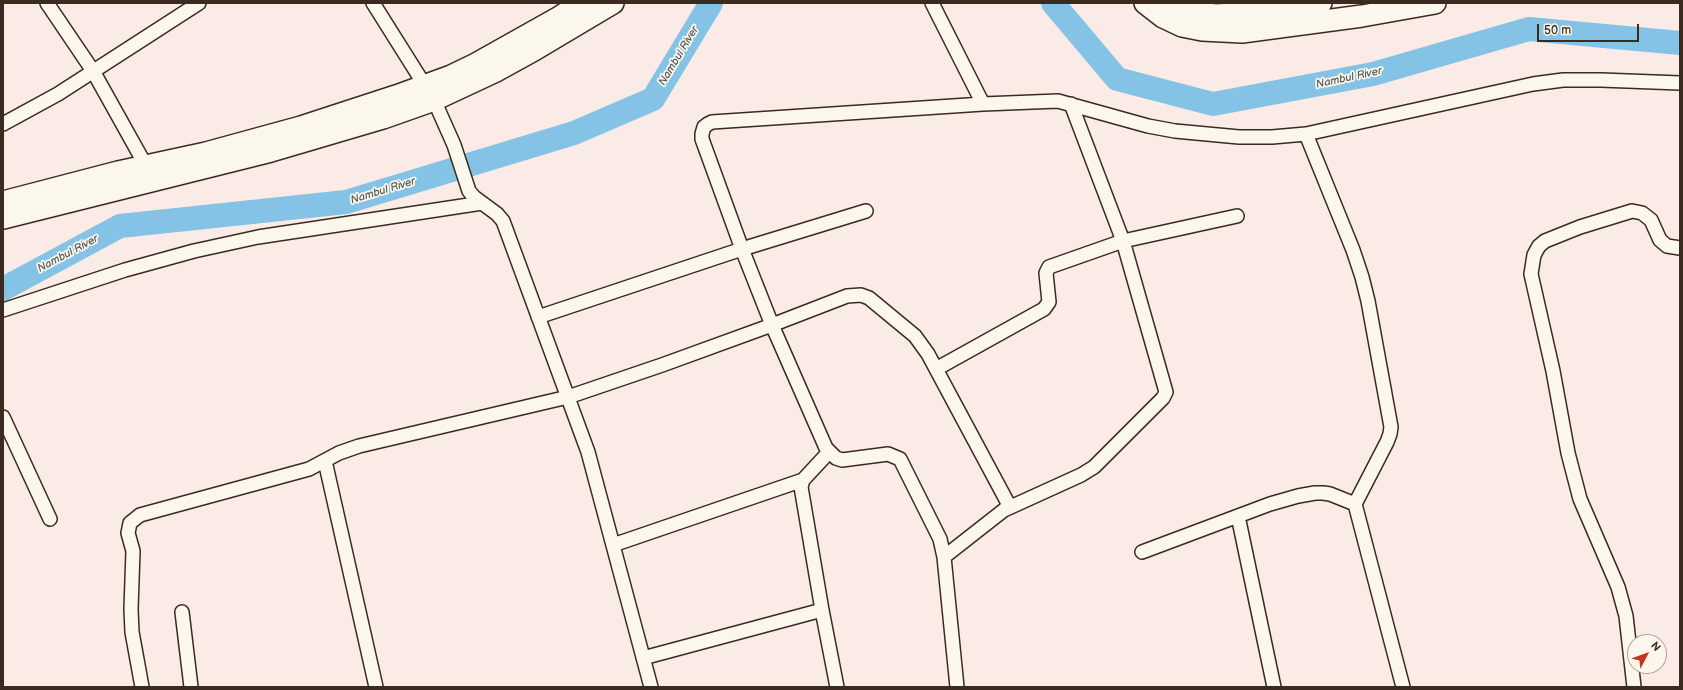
<!DOCTYPE html>
<style>
body{margin:0}
#map{position:relative;width:1683px;height:690px;overflow:hidden;background:#faebe6;font-family:"Balsamiq Sans",sans-serif}
canvas{display:block}
.frame{position:absolute;inset:0;border:4px solid #3b2a1e;pointer-events:none}
.north{position:absolute;left:1627px;top:634px;width:40px;height:40px;box-sizing:border-box;background:#fbf7ec;border:1px solid #aea59a;border-radius:50%;rotate:49deg;font-size:11px;font-weight:700;line-height:16px;text-align:center;color:#3b2a1e}
.north::after{content:'';display:block;margin:auto;width:14px;height:18px;background:#c8321e;clip-path:polygon(50% 0,100% 100%,50% 72%,0 100%)}
.scale{position:absolute;left:1537px;top:24px;width:102px;height:18px;box-sizing:border-box;border:2px solid #3b2a1e;border-top:0;padding-left:5px;font-size:12px;line-height:14px;white-space:nowrap;color:#3b2a1e;-webkit-text-stroke:3px #fbf7ec;paint-order:stroke}
</style>
<div id="map">
<canvas width="1683" height="690"></canvas>
<div class="frame"></div>
<div class="north">N</div>
<div class="scale">50 m</div>
</div>
<script>
const ctx = document.querySelector('canvas').getContext('2d');
ctx.lineJoin = 'round';
function toPath(rows) {
  const path = new Path2D();
  for (const r of rows) {
    path.moveTo(r[0], r[1]);
    for (let i = 2; i < r.length; i += 2) path.lineTo(r[i], r[i + 1]);
  }
  return path;
}
function strokePath(path, color, width, dash) {
  ctx.strokeStyle = color;
  ctx.lineWidth = width;
  ctx.lineCap = dash ? 'butt' : 'round';
  ctx.setLineDash(dash || []);
  ctx.stroke(path);
}
function drawText(font, color, halo, rows, align = 'center') {
  ctx.font = font + ' "Balsamiq Sans",sans-serif';
  ctx.lineWidth = 3.5;
  ctx.setLineDash([]);
  ctx.textBaseline = 'middle';
  ctx.strokeStyle = halo;
  ctx.fillStyle = color;
  for (const [text, x, y, turn = 0] of rows) {
    ctx.save();
    ctx.translate(x, y);
    ctx.rotate((+turn || 0) * Math.PI / 180);
    ctx.textAlign = isNaN(turn) ? turn : align;
    if (halo) ctx.strokeText(text, 0, 0);
    ctx.fillText(text, 0, 0);
    ctx.restore();
  }
}
const river = toPath([
 [1053,3,1117,79,1213,104,1373,74,1529,29,1680,43],
 [3,289,120,226,346,202,574,133,653,99,711,3]
]);
const minor = toPath([
 [47,3,93,71,146,166],
 [373,3,434,100,454,145,469,191,474,197,497,214,503,221,588,452,651,687],
 [932,3,983,104],
 [3,124,58,94,199,3],
 [1306,134,1353,250,1362,277,1368,301,1391,427,1390,434,1387,442,1355,504,1403,687],
 [3,310,125,270,194,251,258,237,482,203],
 [538,317,742,249,866,211],
 [936,369,1044,309,1049,302,1046,273,1049,267,1123,241,1237,216],
 [3,417,50,519],
 [829,452,803,480,801,487,822,610,837,687],
 [325,461,376,687],
 [1238,516,1274,687],
 [613,545,803,480],
 [1142,552,1270,504,1298,496,1315,493,1323,493,1330,494,1355,504],
 [944,557,1004,510,1081,475,1094,467,1163,398,1166,392,1123,241,1071,104],
 [182,612,191,687],
 [643,658,822,610],
 [142,687,132,632,131,609,133,551,128,533,130,523,140,515,309,469,339,453,359,446,568,397,662,365,772,325,847,296,861,295,869,298,915,336,928,354,1010,507],
 [957,687,944,557,940,539,900,459,888,454,842,460,836,458,826,448,772,325,742,249,702,139,702,134,704,127,708,124,712,122,983,104,1058,101,1148,126,1175,131,1239,137,1272,137,1306,134,1533,84,1563,80,1601,80,1680,83],
 [1634,687,1626,616,1618,587,1580,499,1568,453,1553,371,1531,274,1534,255,1539,246,1545,241,1580,227,1632,211,1642,213,1651,220,1660,240,1667,246,1680,248]
]);
const trunk = toPath([
 [1145,3,1163,17,1182,26,1202,30,1242,32,1362,16,1435,3],
 [1174,3,1195,12,1215,15,1252,13,1321,3],
 [3,202,118,172,206,153,301,127,396,96,451,76,476,64,558,18,581,3],
 [3,218,271,151,383,118,434,100,494,72,534,50,613,3]
]);
const waterNames = [
 ["Nambul River",679,56,-59],
 ["Nambul River",1349,78,-12],
 ["Nambul River",383,191,-17],
 ["Nambul River",68,254,-28]
];
strokePath(river, '#84c3e5', 24);
strokePath(minor, '#3b2a1e', 16);
strokePath(trunk, '#3b2a1e', 24);
strokePath(minor, '#fbf7ec', 13);
strokePath(trunk, '#fbf7ec', 21);
drawText('italic 11px', '#51585a', '#fbf7ec', waterNames);
</script>
